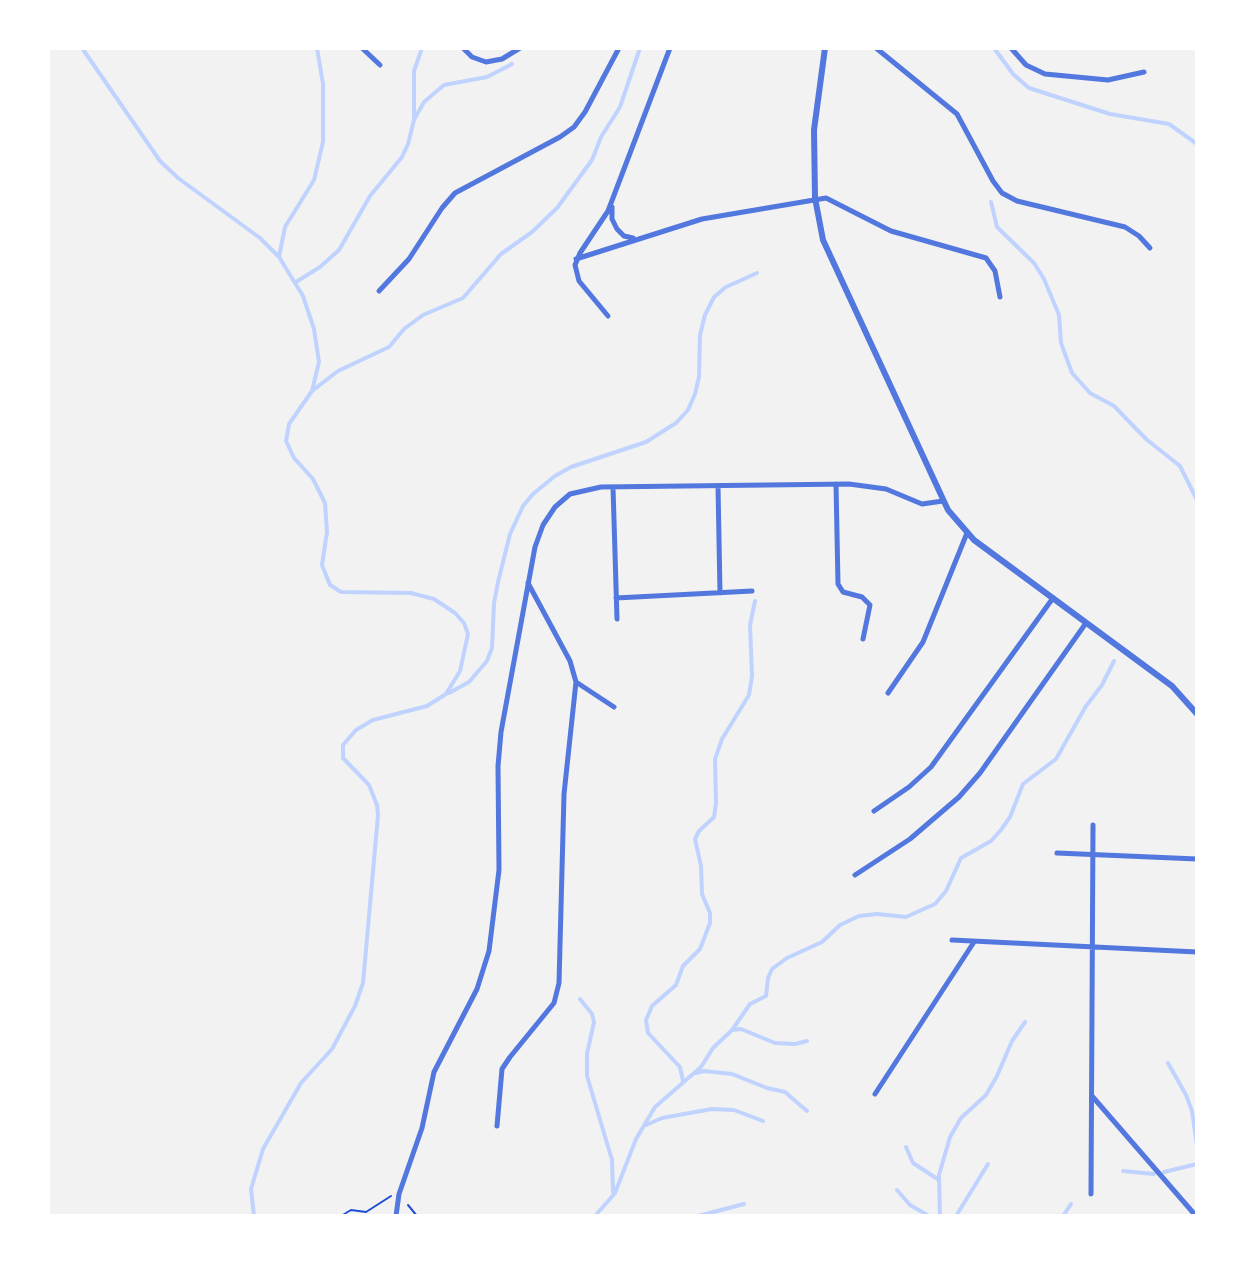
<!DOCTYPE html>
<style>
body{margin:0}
#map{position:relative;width:1245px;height:1264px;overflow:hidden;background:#f2f2f2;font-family:Manrope,sans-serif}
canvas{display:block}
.frame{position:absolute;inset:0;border:50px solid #fff;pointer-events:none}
</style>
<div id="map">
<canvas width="1245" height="1264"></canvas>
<div class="frame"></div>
</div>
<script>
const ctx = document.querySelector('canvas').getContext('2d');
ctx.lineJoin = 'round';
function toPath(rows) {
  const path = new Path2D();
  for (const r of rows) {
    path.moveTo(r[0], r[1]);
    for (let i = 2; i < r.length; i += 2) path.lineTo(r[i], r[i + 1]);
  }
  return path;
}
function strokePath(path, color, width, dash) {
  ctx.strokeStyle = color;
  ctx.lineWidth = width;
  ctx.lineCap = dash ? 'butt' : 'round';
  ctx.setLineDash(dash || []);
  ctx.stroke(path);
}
const stream = toPath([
 [82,48,160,161,178,178,260,238,279,257,303,296,314,329,319,362,312,391,289,424,286,441,294,458,313,479,325,503,327,532,322,565,330,585,341,592,411,593,434,599,455,613,464,623,468,634,460,671,446,694,427,706,373,720,356,730,343,745,343,758,369,785,377,805,378,815,363,983,355,1006,332,1049,301,1083,263,1149,251,1189,254,1216],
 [994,48,1013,74,1029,88,1110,114,1169,124,1197,144],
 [415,118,424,102,444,85,487,77,512,64],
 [991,202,997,227,1034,263,1044,279,1059,315,1061,343,1072,373,1090,393,1114,406,1146,439,1180,466,1197,500],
 [279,257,285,227,314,180,323,142,323,84,317,48],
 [296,282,320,267,339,250,370,196,402,157,408,144,414,120,414,71,422,48],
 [312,391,338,371,389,347,404,329,423,315,463,298,501,254,532,232,557,208,592,160,601,137,620,107,640,48],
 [449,693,469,682,487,661,492,648,494,603,498,582,510,534,523,506,533,494,555,476,571,467,646,442,676,423,688,410,695,394,699,377,700,335,705,315,714,297,726,287,757,273],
 [580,999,592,1014,594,1022,587,1054,587,1076,612,1160,613,1192],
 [732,1030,741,1029,775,1043,795,1044,807,1041],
 [1168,1063,1186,1095,1192,1111,1197,1146],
 [696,1073,704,1071,732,1074,767,1088,785,1092,807,1111],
 [683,1081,680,1067,648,1033,646,1020,652,1006,676,985,683,966,700,949,710,923,710,913,702,894,701,866,695,839,699,831,714,817,716,803,715,759,722,739,749,695,752,676,750,625,755,601],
 [646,1125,662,1118,712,1109,734,1110,763,1121],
 [906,1147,913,1163,939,1180],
 [1123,1171,1154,1174],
 [1164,1172,1197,1164],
 [897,1190,910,1205,929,1216],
 [595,1216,615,1193,636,1139,655,1107,701,1067,713,1048,732,1030,750,1004,766,996,768,978,772,969,787,958,822,942,840,925,859,916,877,914,906,917,935,904,946,891,961,858,991,841,1001,830,1010,817,1023,784,1056,759,1086,706,1102,685,1114,661],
 [698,1216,744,1204],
 [940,1216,939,1175,950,1137,961,1118,986,1095,997,1076,1012,1041,1025,1022],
 [956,1216,988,1164],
 [1063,1216,1071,1204]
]);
const path = toPath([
 [408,1205,417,1216],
 [341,1216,351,1210,366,1212,391,1196]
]);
const minor = toPath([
 [362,48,380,65],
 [463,48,472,57,486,62,502,59,520,48],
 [876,48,957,114,993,181,1002,193,1017,201,1125,227,1139,236,1150,248],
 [1011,48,1026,65,1045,74,1108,80,1144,72],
 [612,207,612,219,617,229,624,236,633,238],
 [576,259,702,219,826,198,891,231,986,258,995,271,1000,297],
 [379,291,409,259,442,208,455,193,560,137,574,127,585,112,619,48],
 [608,316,579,281,575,265,580,253,608,211,670,48],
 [836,484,838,584,843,592,862,597,870,605,863,639],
 [718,486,720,593],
 [613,487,617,619],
 [616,598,752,591],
 [576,682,614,707],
 [888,693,923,642,967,533],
 [874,811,909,787,931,767,1053,598],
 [1057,853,1197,859],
 [855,875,910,839,959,797,980,773,1086,623],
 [952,940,1197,952],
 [875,1094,974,942],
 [1092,1096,1196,1216],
 [497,1126,502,1069,510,1057,554,1003,559,983,564,794,576,682,570,661,528,583],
 [1091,1194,1093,825],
 [396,1216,399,1194,422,1128,434,1072,477,989,489,951,499,870,498,766,501,732,535,547,543,525,555,507,570,494,601,487,849,484,886,489,922,504,943,501]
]);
const tertiary = toPath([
 [825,48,814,130,815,198,823,240,948,510,974,540,1172,686,1197,714]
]);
strokePath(stream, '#bfd3fe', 4);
strokePath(path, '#1d4ed8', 2);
strokePath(minor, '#5277de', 5);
strokePath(tertiary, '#5277de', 6);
</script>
